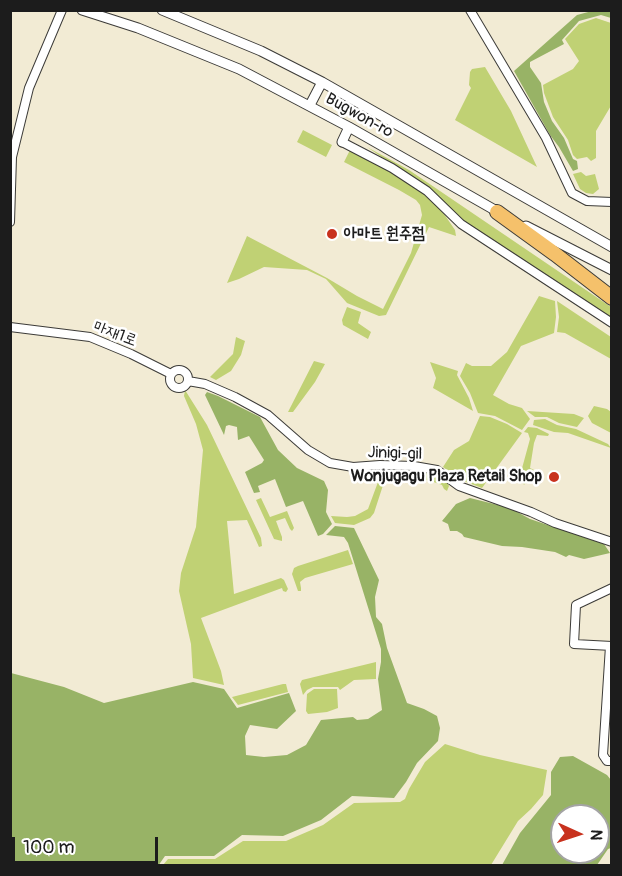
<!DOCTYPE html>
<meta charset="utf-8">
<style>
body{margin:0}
#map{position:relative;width:622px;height:876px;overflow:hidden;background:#f2ebd4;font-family:Pangolin,sans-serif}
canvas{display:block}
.frame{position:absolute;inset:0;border:12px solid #1c1c1c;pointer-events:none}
.north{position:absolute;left:550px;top:804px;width:60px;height:60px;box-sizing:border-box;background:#fff;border:2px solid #a4a4a4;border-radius:50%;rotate:93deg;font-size:16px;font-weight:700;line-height:24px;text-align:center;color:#1c1c1c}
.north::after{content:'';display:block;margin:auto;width:21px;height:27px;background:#c8321e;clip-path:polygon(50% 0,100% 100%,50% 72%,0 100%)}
.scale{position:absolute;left:12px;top:837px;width:146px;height:27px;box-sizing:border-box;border:3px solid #1c1c1c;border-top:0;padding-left:8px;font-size:18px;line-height:21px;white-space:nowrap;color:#1c1c1c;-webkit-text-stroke:4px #fff;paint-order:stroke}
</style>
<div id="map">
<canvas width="622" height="876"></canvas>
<div class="frame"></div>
<div class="north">N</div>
<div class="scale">100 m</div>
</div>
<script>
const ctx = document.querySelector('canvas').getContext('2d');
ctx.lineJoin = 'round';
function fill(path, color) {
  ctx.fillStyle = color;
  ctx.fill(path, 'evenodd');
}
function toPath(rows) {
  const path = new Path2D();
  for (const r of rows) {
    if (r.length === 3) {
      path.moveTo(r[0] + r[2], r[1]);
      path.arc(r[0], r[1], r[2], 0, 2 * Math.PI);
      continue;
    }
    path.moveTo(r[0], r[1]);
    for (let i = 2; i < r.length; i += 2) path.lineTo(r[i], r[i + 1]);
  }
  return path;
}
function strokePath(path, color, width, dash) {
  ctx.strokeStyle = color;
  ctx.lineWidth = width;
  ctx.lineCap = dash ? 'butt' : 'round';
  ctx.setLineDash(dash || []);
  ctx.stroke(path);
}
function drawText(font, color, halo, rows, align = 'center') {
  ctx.font = font + ' Pangolin,"Poor Story",sans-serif';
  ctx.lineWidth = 5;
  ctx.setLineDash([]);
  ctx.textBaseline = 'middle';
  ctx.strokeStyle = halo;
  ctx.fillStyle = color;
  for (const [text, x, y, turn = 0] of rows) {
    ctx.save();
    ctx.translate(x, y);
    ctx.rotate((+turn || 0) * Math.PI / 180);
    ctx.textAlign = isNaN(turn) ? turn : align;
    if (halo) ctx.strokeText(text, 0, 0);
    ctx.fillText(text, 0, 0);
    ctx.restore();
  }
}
const green = toPath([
 [596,18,611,23,612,104,596,131,596,158,591,161,587,157,577,159,573,155,568,140,553,117,544,93,543,85,573,69,579,61,565,39,579,24],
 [485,67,511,111,537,167,455,120,471,88,469,85,470,72,472,69],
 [303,130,332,145,326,157,297,142],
 [367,147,409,170,611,307,611,319,464,222,430,190],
 [350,150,399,176,426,194,442,211,455,230,456,236,429,227,386,315,379,316,347,303,326,279,307,270,264,267,239,279,227,283,247,236,327,278,357,296,383,309,411,253,422,215,420,205,416,200,399,190,344,162],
 [581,172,586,176,595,174,599,189,593,194,586,193,580,189,573,174],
 [539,296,555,301,556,317,554,333,521,346,493,395,509,404,522,408,530,419,522,430,495,416,478,413,470,393,460,376,466,363,472,366,491,366,507,352],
 [557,301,611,337,611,359,565,333,557,332,559,317],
 [347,307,361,312,358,323,371,332,368,339,343,325,342,320],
 [236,337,245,341,241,355,231,371,216,380,210,377,233,354],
 [314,361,325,364,315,382,293,412,288,412],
 [430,362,458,371,457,375,469,398,473,411,433,388,436,378],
 [185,390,207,425,261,538,262,546,259,547,247,520,227,521,234,594,281,578,284,580,288,589,286,592,283,591,282,588,201,618,221,671,224,685,193,678,191,644,179,591,181,573,196,527,203,450,196,424,184,396],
 [594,406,607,409,611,412,611,433,592,423,588,416],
 [527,411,574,414,584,418,577,427,559,423,547,417,535,417],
 [480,416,490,417,507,424,522,433,482,488,461,480,443,467,454,450,469,441],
 [545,419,557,425,576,429,608,444,611,448,568,433,554,432,533,425,534,420],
 [528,427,537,428,549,434,548,436,537,435,534,443,530,468,534,470,524,485,521,478,521,472,530,439,528,433,524,432],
 [392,467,431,473,447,482,449,486,447,491,444,489,442,485,431,481,389,474,386,476,374,513,370,518,354,525,335,523,331,516,347,517,355,516,368,509,378,482,384,469],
 [261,498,270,517,287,511,294,528,292,531,290,529,285,518,276,521,282,537,282,541,274,539,256,500],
 [348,550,353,564,305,578,300,582,301,588,301,591,298,591,292,574,294,568,298,566],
 [376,662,376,679,354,680,340,690,338,687,313,687,307,690,303,695,300,684,302,680],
 [283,684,286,684,288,692,238,705,232,697],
 [314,689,337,689,338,708,327,712,308,714,306,711,307,694],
 [445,744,480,755,547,770,543,795,531,809,518,821,491,865,163,865,168,859,215,859,243,841,286,841,323,825,354,803,400,802,405,799,409,789,425,762]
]);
const forest = toPath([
 [592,11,611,11,611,18,601,15,579,21,562,40,564,44,530,62,530,67,541,83,544,102,552,121,564,138,573,159,577,161,578,169,573,171,559,147,550,135,514,71,577,15],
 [207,392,218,396,260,417,278,450,297,468,324,481,328,490,326,512,332,524,323,534,318,536,303,501,286,507,275,479,258,486,260,492,254,493,245,472,262,463,264,460,249,436,238,440,237,427,229,425,226,426,224,435,205,395],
 [470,498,510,508,530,519,604,544,610,553,584,559,569,555,566,557,555,552,522,547,502,546,464,537,462,534,457,531,450,531,448,524,442,521,456,504],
 [335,526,354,528,379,580,375,597,376,617,382,624,387,648,407,703,424,709,437,716,440,728,438,741,417,763,406,782,394,798,352,796,321,820,283,836,242,835,214,856,165,856,158,866,11,865,11,673,64,687,104,703,193,682,224,689,237,708,289,693,296,711,277,729,250,725,245,736,246,755,264,757,287,755,306,745,321,720,353,717,357,720,368,719,382,710,378,679,381,662,381,649,348,543,344,537,326,535],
 [573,756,607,775,611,780,611,848,608,849,597,865,502,865,520,833,551,795,551,772,560,757],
 [562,816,598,816,598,852,562,852]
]);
const minor = toPath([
 [470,10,546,138,572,193,587,201,612,202],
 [342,142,392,168,427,191,461,224,612,323],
 [10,222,12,157,29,88,62,10],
 [10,327,90,337,131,354,171,374],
 [179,379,9],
 [188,381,205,384,235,397,268,415,308,450,330,463,353,467,380,465,414,466,437,470,459,486,531,512,555,523,612,542],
 [612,588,576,605,574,644,612,646],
 [610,646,603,755,607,761,612,761]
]);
const tertiary = toPath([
 [82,10,138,28,239,69,349,127,500,213],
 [162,10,261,51,322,82,612,247],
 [310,105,322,82],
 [342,142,349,127],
 [526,226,612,270]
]);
const motorway = toPath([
 [497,212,555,254,612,298]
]);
const markers = [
 [332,234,6,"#c8321e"],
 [554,477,6,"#c8321e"]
];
const streetNames = [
 ["Bugwon-ro",359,116,29],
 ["마재1로",115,334,21],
 ["Jinigi-gil",395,454,2]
];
const poiNames = [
 ["아마트 원주점",344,234],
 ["Wonjugagu Plaza Retail Shop",542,477,"right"]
];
fill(green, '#c0d174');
fill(forest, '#98b366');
strokePath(minor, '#3c3b38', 10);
strokePath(tertiary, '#3c3b38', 11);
strokePath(motorway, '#3c3b38', 16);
strokePath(minor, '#fff', 8);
strokePath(tertiary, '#fff', 9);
strokePath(motorway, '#f5c16b', 14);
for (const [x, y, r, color] of markers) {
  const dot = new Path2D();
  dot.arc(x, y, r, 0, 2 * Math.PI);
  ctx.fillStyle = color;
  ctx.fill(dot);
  strokePath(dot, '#fff', 2);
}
drawText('16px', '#1c1c1c', '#fff', streetNames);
drawText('bold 16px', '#1c1c1c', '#fff', poiNames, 'left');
</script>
